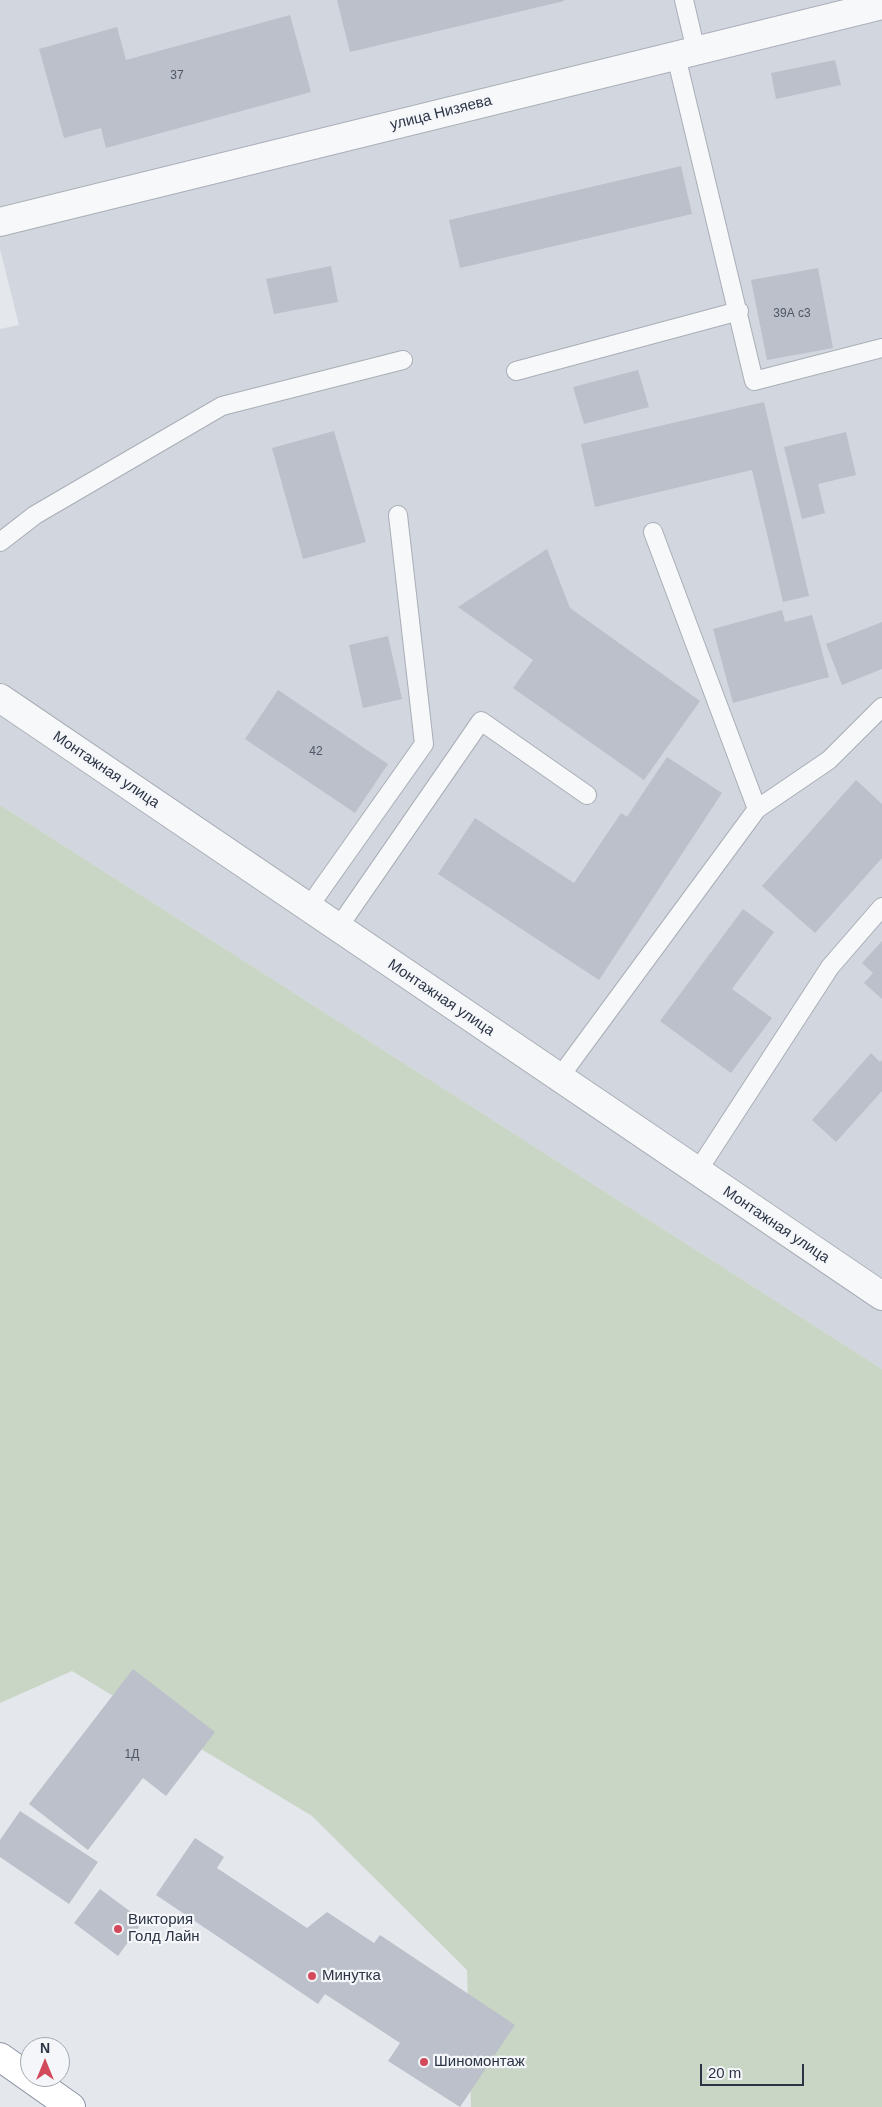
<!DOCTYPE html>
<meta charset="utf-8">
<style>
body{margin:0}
#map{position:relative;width:882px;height:2107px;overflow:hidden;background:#e4e7ec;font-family:Arial,sans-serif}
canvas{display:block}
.north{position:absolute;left:20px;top:2037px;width:50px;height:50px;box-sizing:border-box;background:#f4f6f9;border:1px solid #a4a8b1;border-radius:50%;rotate:0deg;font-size:14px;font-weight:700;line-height:20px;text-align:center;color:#2b3445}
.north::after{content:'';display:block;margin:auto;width:18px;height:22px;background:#d1495b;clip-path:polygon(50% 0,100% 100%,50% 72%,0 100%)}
.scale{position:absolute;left:700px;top:2064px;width:104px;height:22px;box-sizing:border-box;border:2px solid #2b3445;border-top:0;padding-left:6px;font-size:15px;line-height:18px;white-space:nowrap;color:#2b3445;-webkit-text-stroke:4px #f4f6f9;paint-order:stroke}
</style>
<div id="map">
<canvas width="882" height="2107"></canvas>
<div class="north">N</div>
<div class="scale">20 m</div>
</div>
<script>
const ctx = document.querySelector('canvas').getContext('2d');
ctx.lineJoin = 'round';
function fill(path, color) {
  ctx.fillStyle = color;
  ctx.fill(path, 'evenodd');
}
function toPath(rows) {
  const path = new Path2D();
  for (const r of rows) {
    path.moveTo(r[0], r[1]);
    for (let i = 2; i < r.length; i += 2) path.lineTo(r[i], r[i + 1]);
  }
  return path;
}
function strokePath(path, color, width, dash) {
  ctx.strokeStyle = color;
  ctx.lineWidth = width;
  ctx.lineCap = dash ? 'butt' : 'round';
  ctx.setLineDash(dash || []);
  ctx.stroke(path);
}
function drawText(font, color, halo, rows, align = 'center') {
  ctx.font = font + ' Arial,sans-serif';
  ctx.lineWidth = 4.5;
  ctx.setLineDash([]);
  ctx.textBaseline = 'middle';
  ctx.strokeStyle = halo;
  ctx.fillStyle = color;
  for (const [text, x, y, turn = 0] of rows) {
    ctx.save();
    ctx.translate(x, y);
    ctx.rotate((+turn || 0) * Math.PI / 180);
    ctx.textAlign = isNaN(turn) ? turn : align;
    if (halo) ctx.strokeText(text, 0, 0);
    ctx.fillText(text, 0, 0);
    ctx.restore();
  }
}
const built = toPath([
 [0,0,882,0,882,1369,0,805,0,329,19,325,0,249]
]);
const green = toPath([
 [0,805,882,1369,882,2107,471,2107,467,1970,312,1816,72,1671,0,1703]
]);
const building = toPath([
 [337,0,564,0,564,1,350,52],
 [290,15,311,92,106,148,101,128,64,138,39,49,117,27,126,60],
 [835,60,841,85,776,99,771,73],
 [681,166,692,214,460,268,449,220],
 [331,266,338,302,274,314,266,279],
 [818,268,833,348,767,360,751,280],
 [638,370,649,407,584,424,573,387],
 [764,402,809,596,783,602,752,470,595,507,581,444],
 [334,431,366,542,303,559,272,448],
 [846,432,856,475,818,484,825,513,802,519,784,447],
 [547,549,570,608,700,701,644,780,513,688,533,660,458,607],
 [782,610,785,622,812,615,829,677,733,703,713,629],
 [882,622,882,669,842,685,826,644],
 [388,636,402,699,363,708,349,645],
 [278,690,388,764,355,813,245,739],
 [667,757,722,793,599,980,438,874,475,818,574,883,621,813,627,817],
 [856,780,882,804,882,858,815,933,762,886],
 [743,909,774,932,732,989,772,1018,731,1073,660,1021],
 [882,941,882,999,864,983,873,973,862,963],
 [871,1053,880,1062,882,1060,882,1091,836,1142,812,1120],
 [133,1669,215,1732,166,1796,143,1778,88,1850,29,1804],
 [20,1811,98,1862,69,1904,0,1857,0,1840],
 [195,1838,224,1857,217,1868,307,1928,327,1912,374,1943,380,1935,515,2025,460,2107,388,2061,400,2043,325,1994,318,2004,156,1895],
 [100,1889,143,1921,118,1956,74,1923]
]);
const service = toPath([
 [684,0,696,51],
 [676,56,754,381,882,348],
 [516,371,739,311],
 [0,542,35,515,222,406,403,360],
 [757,809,829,760,882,707],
 [308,908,424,744,398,515],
 [338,928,481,721,587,795],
 [559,1078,757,809,653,532],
 [697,1172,830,967,882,907]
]);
const minor = toPath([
 [0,222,882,5],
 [0,698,882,1296]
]);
const trunk = toPath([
 [0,2057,71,2107]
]);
const markers = [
 [118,1929,5,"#d1495b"],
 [312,1976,5,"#d1495b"],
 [424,2062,5,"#d1495b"]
];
const numberNames = [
 ["37",177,76],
 ["39А с3",792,314],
 ["42",316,752],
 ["1Д",132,1755]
];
const streetNames = [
 ["улица Низяева",441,113,-14],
 ["Монтажная улица",106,770,34],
 ["Монтажная улица",441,998,34],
 ["Монтажная улица",776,1225,34]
];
const poiNames = [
 ["Виктория",128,1920],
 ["Голд Лайн",128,1937],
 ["Минутка",322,1976],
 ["Шиномонтаж",434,2062]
];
fill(built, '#d2d6de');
fill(green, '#c9d6c5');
fill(building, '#bbc0ca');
strokePath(service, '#a9aeb7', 20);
strokePath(minor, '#a9aeb7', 30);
strokePath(trunk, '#8b94a3', 30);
strokePath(service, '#f7f8fa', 18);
strokePath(minor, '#f7f8fa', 28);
strokePath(trunk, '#fff', 28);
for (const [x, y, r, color] of markers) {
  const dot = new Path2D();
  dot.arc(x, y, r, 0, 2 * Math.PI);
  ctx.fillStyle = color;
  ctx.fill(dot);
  strokePath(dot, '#f4f6f9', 2);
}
drawText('12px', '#4f5766', null, numberNames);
drawText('15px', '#2b3445', '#f4f6f9', streetNames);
drawText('15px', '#2b3445', '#f4f6f9', poiNames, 'left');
</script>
